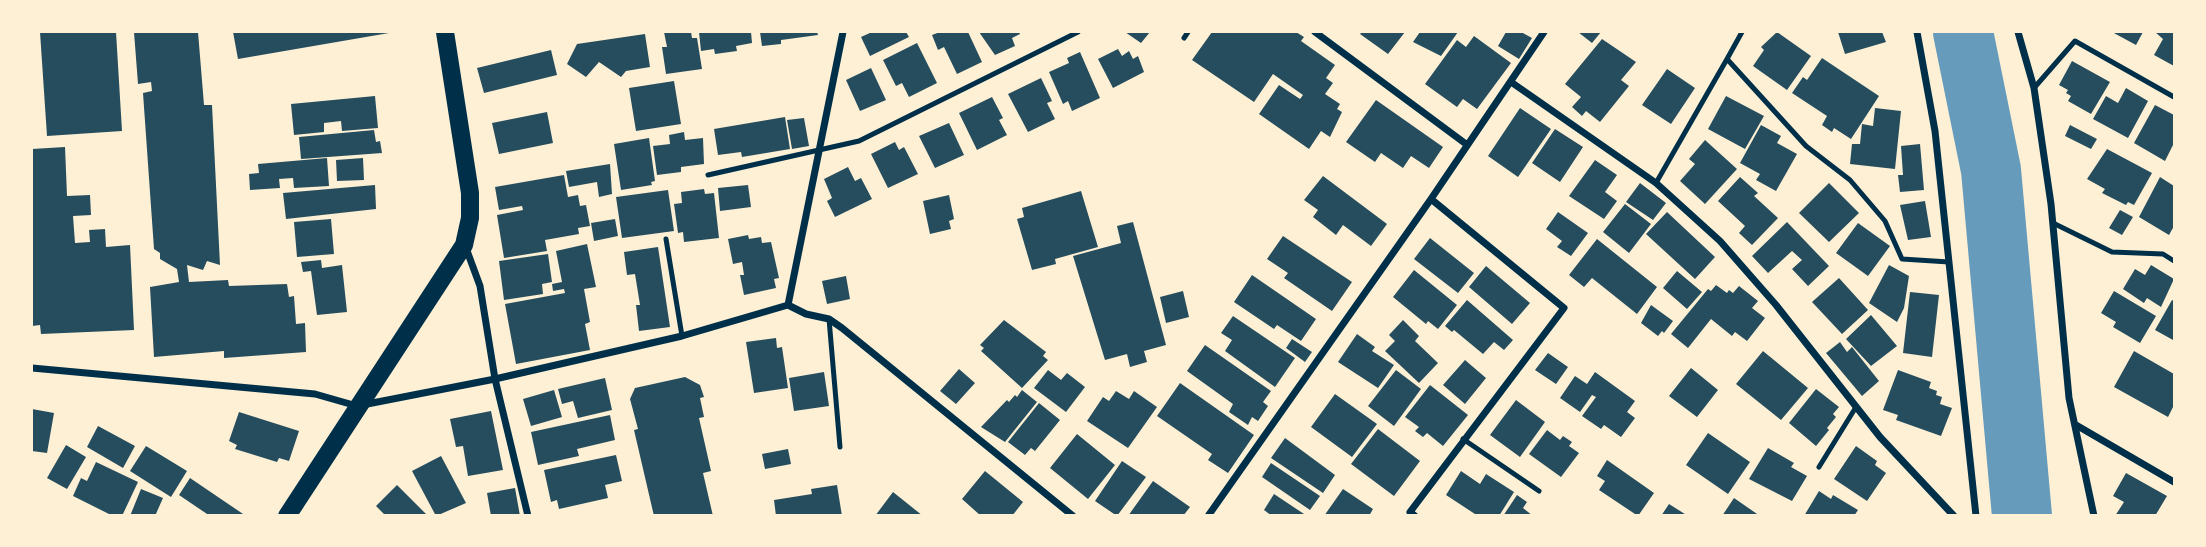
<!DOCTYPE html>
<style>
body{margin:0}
#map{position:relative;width:2206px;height:547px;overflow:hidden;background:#fdf0d5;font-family:"Sofia Sans Condensed",sans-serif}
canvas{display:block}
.frame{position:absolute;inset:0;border:33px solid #fdf0d5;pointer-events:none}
</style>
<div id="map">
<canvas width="2206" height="547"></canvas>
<div class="frame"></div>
</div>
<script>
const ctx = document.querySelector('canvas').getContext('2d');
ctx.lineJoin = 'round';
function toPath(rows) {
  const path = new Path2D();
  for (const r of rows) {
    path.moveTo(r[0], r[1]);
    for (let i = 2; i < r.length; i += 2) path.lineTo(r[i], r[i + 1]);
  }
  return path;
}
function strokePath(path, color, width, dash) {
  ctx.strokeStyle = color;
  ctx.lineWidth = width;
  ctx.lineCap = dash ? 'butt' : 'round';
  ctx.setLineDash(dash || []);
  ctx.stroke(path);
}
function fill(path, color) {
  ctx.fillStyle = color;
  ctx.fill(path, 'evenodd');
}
const river = toPath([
 [1963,32,1991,170,2022,516]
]);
const building = toPath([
 [40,32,116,32,122,131,47,136],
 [134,32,198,32,204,105,212,105,220,265,207,261,203,270,187,265,189,282,228,280,229,286,287,284,289,297,294,296,296,324,305,323,306,352,224,358,224,351,154,357,150,287,179,282,177,269,160,259,160,253,154,249,143,93,152,91,151,82,138,84],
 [233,32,389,32,389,33,238,59],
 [664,32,691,32,692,38,697,38,702,69,666,74,662,47,667,47],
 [699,32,751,32,752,43,736,46,737,51,715,54,714,49,701,51],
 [760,32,817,32,818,35,781,40,781,44,762,46],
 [872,32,906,32,909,37,870,56,861,37],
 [940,32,968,32,982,62,957,74,944,47,938,50,932,35],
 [979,32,1019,32,1020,34,1012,38,1015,46,995,55],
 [1125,32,1150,32,1141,43],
 [1212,32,1296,32,1304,37,1301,41,1335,65,1326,78,1333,83,1325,94,1340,104,1337,109,1342,112,1330,137,1321,131,1309,149,1259,114,1279,85,1300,99,1303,95,1273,74,1254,102,1192,60],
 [1362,32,1405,32,1388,54,1360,34],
 [1420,32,1458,32,1441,56,1413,42],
 [1506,32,1521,32,1532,38,1519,59,1498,46],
 [1578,32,1601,32,1592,43],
 [1777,32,1811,56,1787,90,1753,66,1764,50,1761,47],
 [1838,32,1882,32,1886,42,1845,54],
 [2112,32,2143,32,2136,45],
 [2155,32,2174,32,2174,66,2154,55,2163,39],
 [645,34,650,67,626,71,621,77,599,62,586,77,567,64,577,44],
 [1474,36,1511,63,1477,109,1463,99,1457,107,1425,84,1457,40,1466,47],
 [1602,39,1636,62,1621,80,1629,86,1600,122,1586,111,1582,116,1572,107,1581,97,1565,84],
 [917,43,937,83,909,97,902,83,896,86,883,60],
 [1118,49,1122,56,1129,51,1133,59,1138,56,1144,72,1113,88,1098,59],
 [551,50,557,75,484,93,477,68],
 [1080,52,1100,98,1072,111,1068,101,1063,104,1049,72,1069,63,1067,58],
 [1822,58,1879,96,1851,139,1834,128,1832,132,1822,125,1827,116,1792,93,1803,77,1807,80],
 [2072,61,2110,82,2091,114,2068,101,2071,96,2066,93,2068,90,2059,85],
 [871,68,886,100,860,111,846,80],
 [1667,69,1695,88,1671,124,1642,105],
 [1041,78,1052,101,1047,103,1055,119,1028,132,1008,94],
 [674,81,681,124,636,131,629,88],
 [2126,88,2148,101,2128,138,2093,119,2106,96,2118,103],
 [375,96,378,128,342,131,341,121,324,123,324,132,294,135,291,104],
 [1726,96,1764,116,1745,149,1708,129],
 [992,97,1003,118,999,120,1007,135,977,150,959,113],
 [1376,100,1443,147,1429,168,1411,156,1403,168,1381,153,1375,162,1346,142],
 [2155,105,2174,115,2174,143,2165,161,2134,143],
 [1520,108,1551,129,1518,177,1488,156],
 [1875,108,1901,111,1895,169,1850,164,1852,144,1860,144,1862,124,1873,126],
 [547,112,553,143,499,154,492,123],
 [785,117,790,149,742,157,741,152,718,155,714,129],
 [804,118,809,146,792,149,787,120],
 [949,123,964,155,935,168,919,136],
 [1761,125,1781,136,1777,143,1797,154,1776,191,1756,180,1760,174,1740,163],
 [2070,125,2097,139,2091,149,2065,136],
 [1555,129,1583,147,1560,182,1532,163],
 [374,130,376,142,380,141,382,153,301,159,299,137],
 [684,132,685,140,703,138,704,164,681,167,681,172,657,175,653,146,670,144,669,135],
 [649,138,655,181,651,182,652,185,621,190,614,144],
 [1705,140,1737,169,1705,204,1680,181,1695,164,1689,159],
 [895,142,899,150,904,147,918,174,888,188,871,154],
 [1920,144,1924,190,1900,192,1898,175,1903,175,1901,146],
 [65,147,67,196,90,195,91,215,73,216,75,243,90,242,89,230,105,229,106,247,130,245,134,330,41,334,40,325,32,326,32,149],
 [2107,149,2152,173,2134,205,2128,202,2126,205,2102,193,2105,189,2087,179],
 [327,158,329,186,294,188,293,178,279,179,280,188,250,190,249,174,259,173,258,164],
 [363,158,364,180,337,181,336,160],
 [1595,160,1617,175,1605,192,1617,201,1604,219,1569,196],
 [610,164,612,194,599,197,597,182,569,187,566,171],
 [848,167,855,181,861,178,872,199,835,217,827,201,832,198,824,179],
 [564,175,568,197,578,195,580,206,586,205,590,226,578,228,579,234,545,240,547,251,504,258,497,215,523,210,522,206,499,210,495,187],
 [1323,176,1387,224,1371,246,1343,225,1336,235,1313,217,1318,210,1304,200],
 [1740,177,1758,193,1754,196,1778,218,1752,245,1739,233,1745,226,1718,201],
 [2160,177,2174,186,2174,226,2169,235,2139,217],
 [1640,183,1666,203,1653,220,1626,202],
 [1829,183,1859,213,1829,242,1799,213],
 [375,185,376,209,286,219,283,193],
 [748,185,751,207,720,211,718,188],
 [704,189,705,194,714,193,719,238,684,242,683,232,678,233,674,204,682,203,681,192],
 [668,190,674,231,622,238,616,197],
 [1081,191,1098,247,1055,259,1056,264,1032,270,1017,219,1024,217,1022,208],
 [949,195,954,219,949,221,951,229,930,234,923,201],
 [1925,201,1931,237,1908,240,1900,205],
 [1625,204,1651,224,1629,253,1603,232],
 [2120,210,2133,217,2122,235,2109,228],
 [1558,212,1588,233,1571,256,1557,247,1562,241,1546,229],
 [1667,212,1715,257,1695,279,1646,234],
 [331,219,334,254,297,257,294,222],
 [615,219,618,236,594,241,591,223],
 [1133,222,1166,345,1144,351,1147,362,1130,367,1127,354,1105,360,1073,256,1121,243,1117,226],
 [1787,222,1829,266,1808,286,1792,269,1802,260,1792,251,1768,273,1752,256],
 [1858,223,1890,246,1868,276,1836,253],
 [748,235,749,239,761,237,762,243,771,242,779,278,774,279,776,288,744,295,740,275,744,275,742,262,733,264,728,239],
 [1283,236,1352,282,1332,311,1284,278,1288,273,1267,259],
 [1430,238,1474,273,1458,293,1414,259],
 [1597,239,1657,287,1637,314,1592,278,1584,287,1569,275],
 [587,244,596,287,584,289,590,322,585,324,590,350,516,364,505,304,565,293,564,289,553,291,552,284,562,282,556,251],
 [658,247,670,327,639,331,636,305,640,305,635,274,627,275,624,252],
 [548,254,552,282,542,284,543,294,504,300,499,261],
 [321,260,322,268,342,265,347,312,317,315,311,271,303,272,301,262],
 [1889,265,1909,276,1904,308,1897,322,1869,303],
 [2151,265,2174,279,2161,307,2147,298,2144,303,2123,289,2135,269,2145,275],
 [1486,266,1530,303,1512,324,1469,287],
 [1414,270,1457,305,1438,329,1428,321,1426,324,1393,297],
 [1677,271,1702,292,1687,309,1663,288],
 [1252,275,1316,319,1301,341,1277,325,1274,329,1234,302],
 [846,276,850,299,827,304,822,281],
 [1839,278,1868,310,1842,334,1812,302],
 [1716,285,1727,293,1729,290,1733,293,1739,286,1758,301,1752,308,1765,318,1747,341,1735,332,1732,336,1711,319,1688,348,1671,334,1708,289,1711,291],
 [1183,291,1189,317,1166,323,1160,297],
 [2114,291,2156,316,2140,343,2113,327,2116,322,2101,313],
 [1910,292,1939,295,1932,357,1903,353],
 [1467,300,1513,340,1504,350,1494,342,1483,354,1454,330,1452,332,1445,326],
 [2172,300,2174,301,2173,340,2155,330],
 [1651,305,1673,321,1664,333,1662,331,1658,336,1641,323],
 [1871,315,1897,346,1871,366,1846,339],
 [1233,316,1295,358,1275,387,1225,351,1232,340,1221,333],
 [1004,320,1046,352,1043,356,1048,360,1022,388,981,351,984,348,980,345],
 [1403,320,1419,336,1415,341,1438,363,1419,383,1385,351,1395,341,1389,335],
 [1357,334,1375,347,1372,351,1394,365,1378,388,1338,362],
 [776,338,777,348,782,347,788,388,754,393,746,342],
 [1292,339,1312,352,1305,362,1286,348],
 [1840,342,1847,352,1852,347,1879,381,1862,396,1826,353],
 [1205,345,1271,391,1263,402,1268,406,1258,421,1252,417,1248,425,1229,412,1233,404,1187,371],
 [1763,351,1808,388,1781,420,1736,384],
 [2134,351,2174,374,2174,405,2168,417,2114,387],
 [1548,353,1568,367,1556,384,1535,370],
 [1465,360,1486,378,1465,404,1443,385],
 [1691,368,1718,390,1697,417,1669,396],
 [959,369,975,383,956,404,940,391],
 [1048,370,1061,380,1067,373,1085,387,1066,412,1034,388],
 [1396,370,1421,389,1394,426,1368,406],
 [1898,370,1931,382,1929,388,1937,391,1936,395,1942,397,1940,404,1952,408,1941,436,1896,420,1898,415,1883,410],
 [824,372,829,406,794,411,789,378],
 [1595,372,1635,401,1627,412,1635,418,1621,437,1604,425,1601,429,1582,416,1596,397,1592,395,1580,412,1560,398,1575,376,1587,384],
 [685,377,700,385,704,397,700,398,704,417,699,418,711,471,703,473,713,516,654,516,634,430,638,429,630,399,635,388],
 [605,378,612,410,578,418,573,401,562,404,558,389],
 [1180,383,1254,435,1228,473,1208,460,1212,454,1157,416],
 [1430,385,1468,415,1443,446,1427,433,1423,437,1415,431,1419,427,1405,417],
 [1816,389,1839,407,1833,414,1836,417,1827,428,1829,430,1816,446,1789,423],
 [554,390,562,417,531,426,523,399],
 [1022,390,1037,402,1005,442,981,427,1007,400,1009,402,1015,395,1017,397],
 [1116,391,1129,399,1134,391,1157,407,1128,448,1087,421,1103,397,1109,401],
 [1335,394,1377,424,1352,457,1311,427],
 [1516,400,1545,422,1520,457,1490,435],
 [1039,403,1060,420,1035,451,1031,448,1025,455,1008,442],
 [32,409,54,413,47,453,32,451],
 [491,411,503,470,468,476,463,446,456,447,450,419],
 [239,412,299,431,289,461,279,458,277,462,235,449,237,445,229,441],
 [610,415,615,440,577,449,579,456,538,465,531,432],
 [98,426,135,446,123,468,87,447],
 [1378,429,1420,461,1394,496,1351,464],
 [1547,430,1560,440,1563,436,1572,442,1569,446,1579,453,1561,477,1529,454],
 [1708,433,1750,462,1728,494,1686,465],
 [1077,434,1115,465,1088,499,1050,468],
 [1285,438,1335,475,1323,493,1271,458],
 [66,445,86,457,67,489,47,478],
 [146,446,187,471,171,497,130,471],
 [1856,446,1877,461,1875,465,1886,473,1867,501,1834,479],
 [1768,448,1794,463,1791,467,1807,476,1792,501,1749,479],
 [788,449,791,464,765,469,762,454],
 [616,455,622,481,605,485,608,498,559,509,557,500,551,502,544,470],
 [441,456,466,503,436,516,412,471],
 [1607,460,1654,493,1638,516,1599,490,1605,481,1597,476],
 [1122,461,1146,477,1117,516,1095,501],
 [96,462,138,482,122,516,113,516,73,496,81,478,87,481],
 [1271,463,1320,496,1310,510,1262,477],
 [985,471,1023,502,1012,516,981,516,962,499],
 [1461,471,1480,484,1486,474,1514,492,1499,516,1478,516,1446,495],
 [2126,473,2167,496,2155,516,2115,516,2124,502,2113,496],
 [190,478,246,516,210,516,179,495],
 [1153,481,1190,507,1183,516,1128,516],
 [397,485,428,516,386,516,376,506],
 [837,485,842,516,776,516,774,500,812,494,811,489],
 [515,488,520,516,491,516,487,493],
 [141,489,163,498,155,516,130,516],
 [1343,489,1373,509,1369,516,1324,516],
 [1819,491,1831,499,1833,495,1858,510,1854,516,1804,516],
 [893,492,923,516,875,516],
 [1274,494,1307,516,1272,516,1264,510],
 [1517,495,1527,502,1523,508,1533,516,1503,516],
 [1734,498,1760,516,1722,516],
 [1669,504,1688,516,1661,516]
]);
const service = toPath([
 [1184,38,1188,32],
 [1727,59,1742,32],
 [2034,88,2075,41,2174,97],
 [708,175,859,141,1078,32],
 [1656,183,1727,59,1806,146,1850,180,1885,221,1902,259,1949,262],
 [2053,223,2112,252,2163,254,2174,261],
 [666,239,682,336],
 [829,319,840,447],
 [1463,439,1539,491],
 [1819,467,1856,407]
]);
const minor = toPath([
 [1315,32,1466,144],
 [1917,32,1935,131,1976,516],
 [2018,32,2034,88,2051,204,2069,398,2094,516],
 [1511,82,1656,183,1720,241,1776,305,1880,437,1954,516],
 [788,305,806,314,829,319,842,328,1073,516],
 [32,368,315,394,357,406,495,379,480,286,466,248],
 [2076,425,2174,482],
 [528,516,495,379,682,336,788,305,843,32],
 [1208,516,1431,199,1544,32],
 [1415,516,1410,512,1564,308,1431,199]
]);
const primary = toPath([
 [287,516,464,245,470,218,470,193,445,32]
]);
strokePath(river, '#669bbc', 60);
fill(building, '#264d5e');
strokePath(service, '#003049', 5);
strokePath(minor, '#003049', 7);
strokePath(primary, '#003049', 18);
</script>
